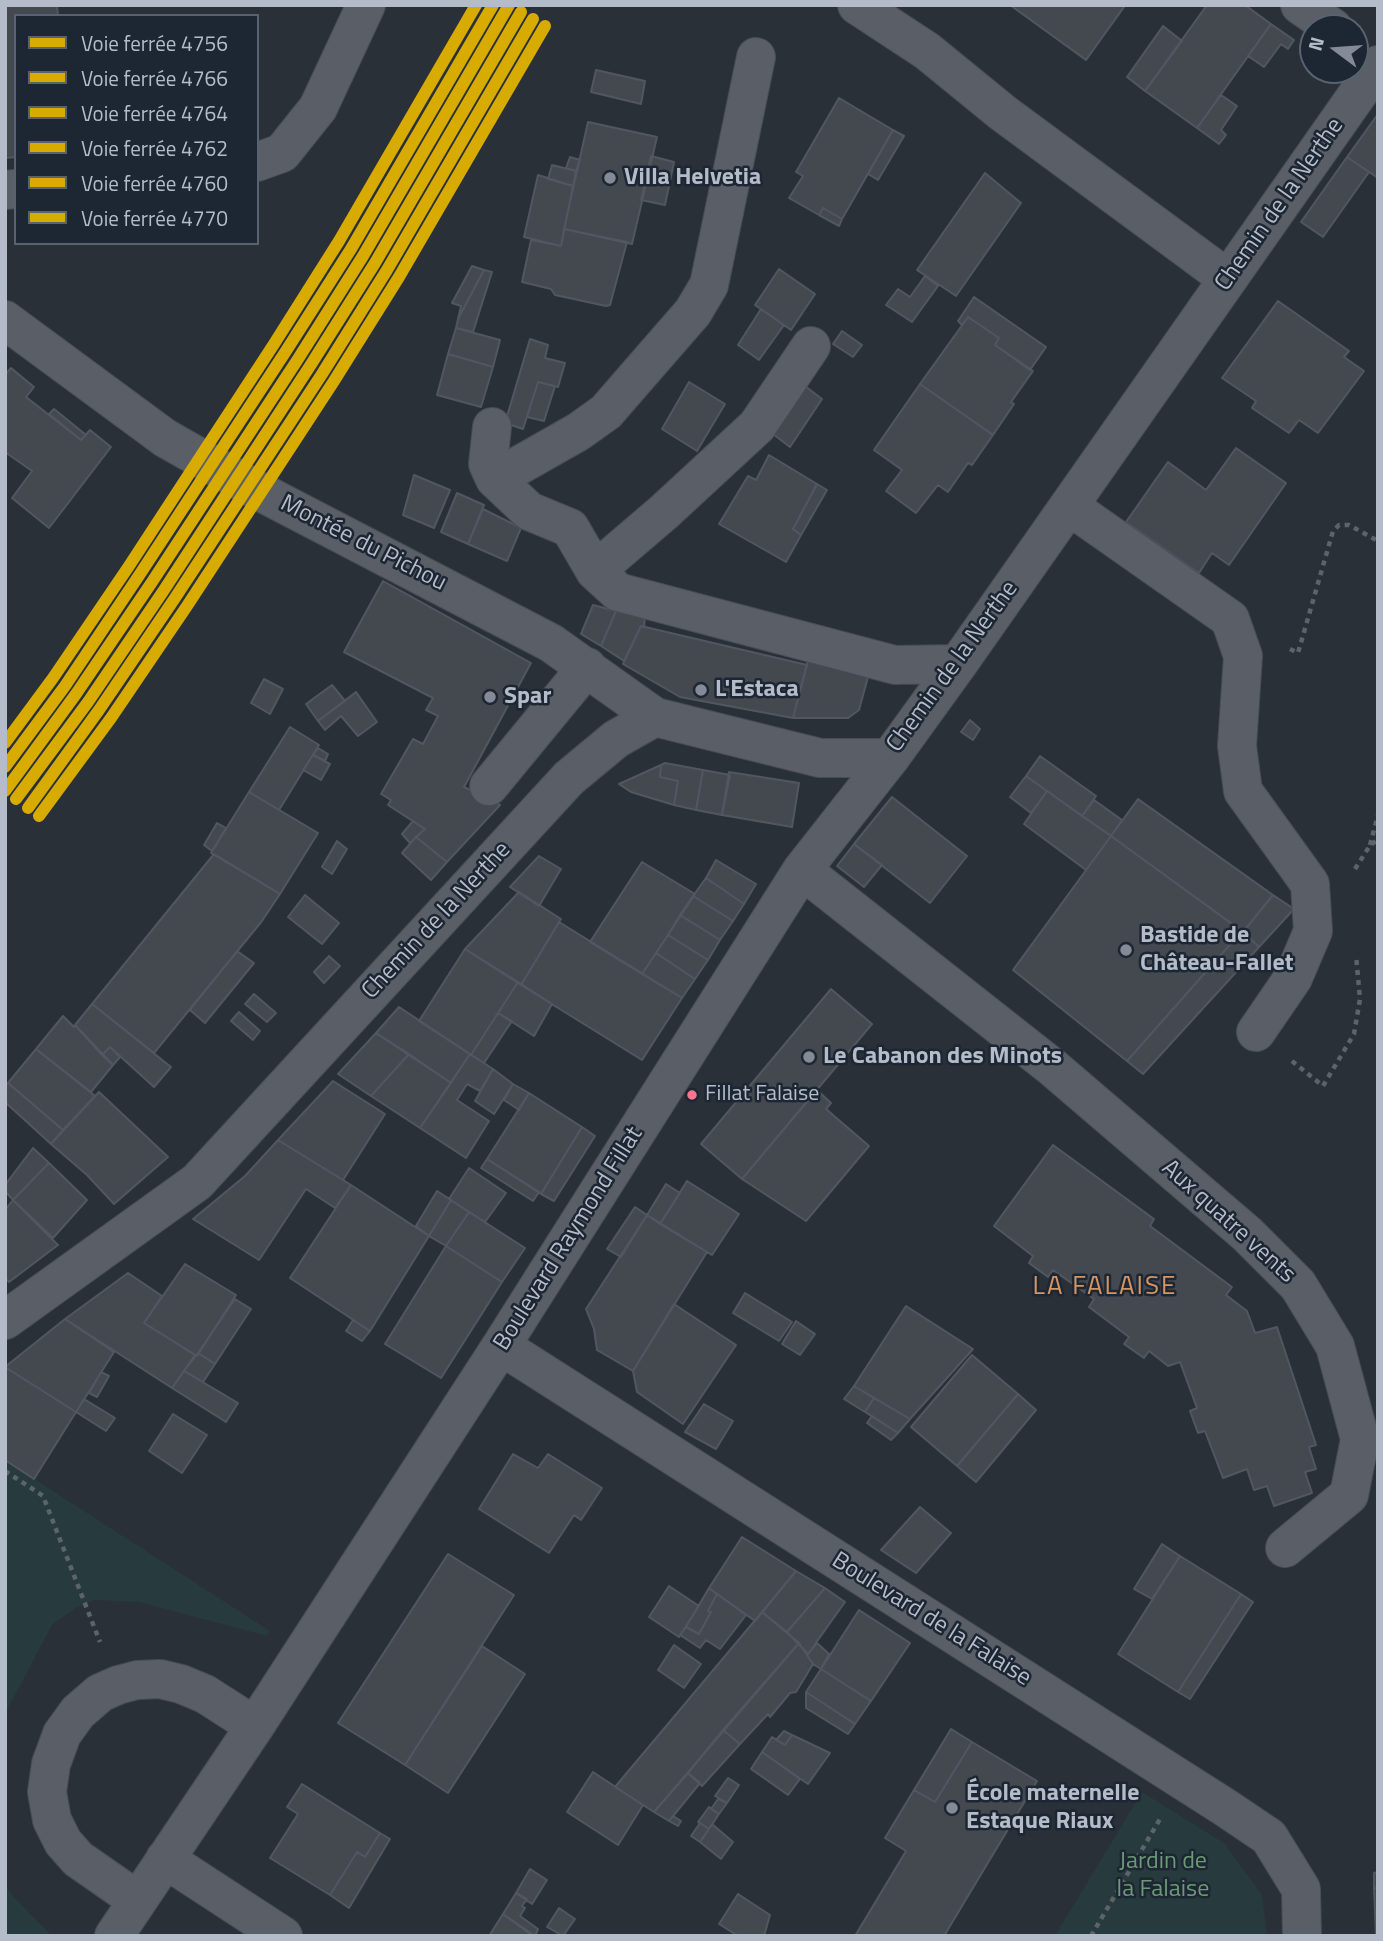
<!DOCTYPE html>
<meta charset="utf-8">
<style>
body{margin:0}
#map{position:relative;width:1383px;height:1941px;overflow:hidden;background:#2a3038;font-family:"Titillium Web",sans-serif}
canvas{display:block}
.frame{position:absolute;inset:0;border:7px solid #b4bcc9;pointer-events:none}
.legend{position:absolute;left:14px;top:14px;width:245px;height:231px;box-sizing:border-box;background:#1d2633;border:2px solid #59626f;margin:0;padding:9px 12px;list-style:none;font-size:21px;color:#b4bcc9}
.legend li{display:flex;align-items:center;gap:14px;height:35px}
.legend b{width:35px;border:2px solid #59626f}
.north{position:absolute;left:1299px;top:14px;width:70px;height:70px;box-sizing:border-box;background:#1d2633;border:2px solid #59626f;border-radius:50%;rotate:286deg;font-size:19px;font-weight:700;line-height:28px;text-align:center;color:#b4bcc9}
.north::after{content:'';display:block;margin:auto;width:24px;height:32px;background:#848b96;clip-path:polygon(50% 0,100% 100%,50% 72%,0 100%)}
</style>
<div id="map">
<canvas width="1383" height="1941"></canvas>
<div class="frame"></div>
<ul class="legend">
<li><b style="height:9px;background:#d8ab00"></b>Voie ferrée 4756</li>
<li><b style="height:9px;background:#d8ab00"></b>Voie ferrée 4766</li>
<li><b style="height:9px;background:#d8ab00"></b>Voie ferrée 4764</li>
<li><b style="height:9px;background:#d8ab00"></b>Voie ferrée 4762</li>
<li><b style="height:9px;background:#d8ab00"></b>Voie ferrée 4760</li>
<li><b style="height:9px;background:#d8ab00"></b>Voie ferrée 4770</li>
</ul>
<div class="north">N</div>
</div>
<script>
const ctx = document.querySelector('canvas').getContext('2d');
ctx.lineJoin = 'round';
function fill(path, color) {
  ctx.fillStyle = color;
  ctx.fill(path, 'evenodd');
}
function toPath(rows) {
  const path = new Path2D();
  for (const r of rows) {
    path.moveTo(r[0], r[1]);
    for (let i = 2; i < r.length; i += 2) path.lineTo(r[i], r[i + 1]);
  }
  return path;
}
function strokePath(path, color, width, dash) {
  ctx.strokeStyle = color;
  ctx.lineWidth = width;
  ctx.lineCap = dash ? 'butt' : 'round';
  ctx.setLineDash(dash || []);
  ctx.stroke(path);
}
function drawText(font, color, halo, rows, align = 'center') {
  ctx.font = font + ' "Titillium Web",sans-serif';
  ctx.lineWidth = 5;
  ctx.setLineDash([]);
  ctx.textBaseline = 'middle';
  ctx.strokeStyle = halo;
  ctx.fillStyle = color;
  for (const [text, x, y, turn = 0] of rows) {
    ctx.save();
    ctx.translate(x, y);
    ctx.rotate((+turn || 0) * Math.PI / 180);
    ctx.textAlign = isNaN(turn) ? turn : align;
    if (halo) ctx.strokeText(text, 0, 0);
    ctx.fillText(text, 0, 0);
    ctx.restore();
  }
}
const green = toPath([
 [5,1460,270,1631,267,1636,139,1602,94,1600,74,1609,52,1625,5,1714],
 [1142,1792,1224,1843,1262,1895,1267,1936,1055,1936],
 [5,1885,12,1895,52,1936,5,1936]
]);
const building = toPath([
 [5,5,57,5,58,16,16,16,16,157,5,158,5,5],
 [1010,5,1121,5,1124,7,1086,60,1010,5],
 [1207,5,1245,5,1271,24,1197,128,1145,91,1207,5],
 [1271,24,1294,40,1288,49,1281,44,1264,67,1248,56,1271,24],
 [1163,26,1182,41,1145,91,1127,77,1163,26],
 [596,70,645,81,641,104,591,92,596,70],
 [1221,95,1237,106,1221,130,1226,135,1219,144,1197,128,1221,95],
 [839,98,893,130,842,219,823,208,819,215,789,198,803,176,796,172,839,98],
 [1378,114,1378,178,1347,157,1378,114],
 [588,122,657,137,632,244,564,229,588,122],
 [893,130,904,136,878,180,868,174,893,130],
 [651,156,674,162,665,205,641,200,651,156],
 [570,157,580,160,576,171,566,168,570,157],
 [1347,157,1369,172,1323,237,1301,222,1347,157],
 [552,165,576,171,573,186,548,179,552,165],
 [985,173,1021,203,956,296,917,270,985,173],
 [538,175,573,186,561,246,524,237,538,175],
 [823,208,842,219,839,226,819,215,823,208],
 [564,229,627,242,610,305,606,306,555,295,551,289,522,282,531,240,561,246,564,229],
 [472,266,484,270,458,319,461,306,452,303,472,266],
 [779,269,815,294,791,330,755,305,779,269],
 [484,270,492,272,473,332,456,328,458,319,484,270],
 [925,276,938,286,912,322,886,305,898,289,910,297,925,276],
 [974,297,1046,347,1030,370,995,345,999,338,968,317,962,325,958,321,974,297],
 [1278,301,1349,351,1344,357,1364,371,1318,433,1299,420,1289,433,1252,408,1256,401,1222,378,1278,301],
 [761,309,784,325,759,360,738,345,761,309],
 [968,317,999,338,995,345,1033,371,1011,402,1014,404,993,435,920,384,968,317],
 [456,328,500,340,493,367,448,354,456,328],
 [842,331,862,345,853,357,833,344,842,331],
 [530,339,548,345,545,358,565,363,558,387,538,382,523,429,505,423,530,339],
 [448,354,493,367,481,407,437,395,448,354],
 [11,368,34,387,26,397,81,440,90,430,111,447,49,528,12,498,32,471,5,452,5,375,11,368],
 [538,382,555,386,544,421,527,417,538,382],
 [689,382,725,404,697,451,662,429,689,382],
 [920,384,993,435,972,465,968,463,948,492,938,485,916,513,886,491,902,470,874,450,920,384],
 [805,386,822,399,790,447,773,434,805,386],
 [54,409,86,435,81,440,49,414,54,409],
 [1236,448,1286,483,1229,565,1212,553,1199,573,1126,522,1168,462,1206,490,1236,448],
 [769,455,817,484,793,529,801,535,786,562,719,524,748,476,756,480,769,455],
 [414,475,450,490,434,528,403,515,414,475],
 [817,484,827,490,801,535,793,529,817,484],
 [457,493,484,505,468,544,441,532,457,493],
 [483,509,521,528,507,561,468,544,483,509],
 [383,581,531,663,464,787,500,805,447,862,416,837,425,829,388,805,391,800,381,794,413,739,423,744,438,716,426,710,433,698,344,652,383,581],
 [593,605,616,611,601,646,581,634,593,605],
 [616,611,645,617,644,627,641,626,624,661,601,646,616,611],
 [641,626,807,665,793,718,680,697,623,664,641,626],
 [811,648,871,666,859,710,848,718,793,718,811,648],
 [264,679,283,689,270,714,251,703,264,679],
 [332,685,345,701,318,721,306,704,332,685],
 [356,692,377,722,358,736,341,716,325,730,318,721,356,692],
 [970,720,980,729,973,740,961,732,970,720],
 [290,727,319,745,279,810,249,792,290,727],
 [318,748,328,754,325,761,313,755,318,748],
 [313,755,330,764,321,780,303,770,313,755],
 [1040,756,1096,796,1082,816,1026,776,1040,756],
 [665,763,703,770,696,810,674,805,678,781,660,777,661,765,665,763],
 [661,765,660,777,678,781,674,805,631,792,619,784,661,765],
 [703,770,730,775,722,815,696,810,703,770],
 [729,772,799,783,792,827,722,815,729,772],
 [1026,776,1047,791,1031,813,1010,797,1026,776],
 [1047,791,1111,836,1086,870,1024,824,1047,791],
 [249,792,318,833,280,894,211,853,249,792],
 [892,797,967,856,930,903,854,844,892,797],
 [1138,799,1273,895,1243,932,1111,836,1138,799],
 [1094,800,1122,820,1111,836,1082,816,1094,800],
 [413,821,425,829,410,843,402,834,413,821],
 [217,823,226,828,212,851,204,845,217,823],
 [1111,836,1242,931,1127,1061,1013,970,1111,836],
 [416,837,447,862,431,880,402,853,416,837],
 [337,841,347,849,332,874,322,867,337,841],
 [854,844,882,865,864,887,837,866,854,844],
 [214,854,280,894,262,921,154,1053,92,1004,214,854],
 [539,856,561,869,539,906,510,887,539,856],
 [716,860,756,884,744,904,706,878,716,860],
 [642,862,695,894,642,974,590,942,642,862],
 [706,878,744,904,733,921,693,896,706,878],
 [519,892,561,919,521,985,465,949,519,892],
 [305,895,339,923,322,944,288,917,305,895],
 [1273,895,1294,909,1259,947,1243,932,1273,895],
 [693,896,733,921,720,940,680,915,693,896],
 [680,915,720,940,708,960,668,935,680,915],
 [559,922,682,998,642,1060,521,985,559,922],
 [1242,931,1259,947,1143,1074,1127,1061,1242,931],
 [668,935,708,960,695,979,656,953,668,935],
 [465,949,518,982,471,1055,419,1021,465,949],
 [237,951,254,963,205,1023,190,1010,237,951],
 [656,953,695,979,682,998,642,974,656,953],
 [329,956,340,966,324,983,314,972,329,956],
 [518,982,552,1004,534,1036,498,1013,518,982],
 [831,989,872,1024,742,1179,701,1144,831,989],
 [254,994,276,1013,267,1022,245,1004,254,994],
 [92,1004,171,1067,154,1087,110,1047,102,1055,75,1025,92,1004],
 [399,1007,470,1054,451,1083,376,1033,399,1007],
 [239,1012,260,1031,253,1040,231,1021,239,1012],
 [498,1013,512,1021,484,1063,471,1055,498,1013],
 [63,1016,74,1027,75,1025,113,1065,91,1092,36,1049,63,1016],
 [376,1033,409,1054,371,1096,338,1074,376,1033],
 [110,1047,120,1057,113,1065,102,1055,110,1047],
 [36,1049,95,1096,63,1130,8,1083,36,1049],
 [409,1054,451,1083,420,1128,371,1096,409,1054],
 [470,1054,493,1069,480,1091,467,1084,457,1100,489,1121,466,1158,420,1128,470,1054],
 [493,1069,513,1084,494,1114,475,1101,493,1069],
 [333,1081,385,1114,343,1180,278,1140,333,1081],
 [8,1083,63,1130,51,1144,5,1102,5,1086,8,1083],
 [513,1084,529,1093,519,1110,504,1100,513,1084],
 [817,1090,831,1103,826,1109,869,1146,806,1221,742,1179,817,1090],
 [99,1092,168,1157,114,1204,87,1175,51,1144,99,1092],
 [529,1093,582,1127,541,1194,487,1159,529,1093],
 [582,1127,595,1136,554,1201,541,1194,582,1127],
 [278,1140,351,1185,335,1208,306,1189,259,1260,193,1219,245,1176,278,1140],
 [1053,1145,1154,1219,1150,1226,1232,1287,1226,1295,1247,1311,1255,1333,1277,1327,1316,1445,1309,1447,1316,1469,1305,1472,1312,1493,1274,1506,1267,1486,1254,1490,1247,1469,1223,1478,1205,1431,1198,1433,1190,1411,1197,1408,1180,1362,1168,1366,1149,1351,1144,1358,1124,1344,1129,1337,1089,1307,1094,1299,1053,1270,1048,1277,1029,1263,1033,1256,994,1226,1053,1145],
 [33,1148,49,1163,13,1200,5,1191,5,1185,33,1148],
 [487,1159,539,1192,533,1201,481,1168,487,1159],
 [49,1163,87,1200,53,1238,13,1200,49,1163],
 [469,1168,506,1193,485,1222,449,1199,469,1168],
 [687,1181,739,1214,712,1255,660,1224,687,1181],
 [666,1184,680,1193,660,1224,647,1215,666,1184],
 [351,1185,429,1236,370,1331,290,1278,351,1185],
 [437,1191,451,1200,429,1236,416,1226,437,1191],
 [13,1200,58,1245,9,1282,5,1278,5,1210,13,1200],
 [451,1200,469,1212,446,1246,429,1236,451,1200],
 [635,1207,647,1215,621,1257,607,1249,635,1207],
 [469,1212,525,1248,502,1282,446,1246,469,1212],
 [647,1215,707,1252,633,1371,597,1350,594,1329,586,1309,647,1215],
 [446,1246,502,1282,441,1378,385,1344,446,1246],
 [185,1264,236,1295,197,1356,144,1323,185,1264],
 [128,1273,162,1296,144,1323,195,1355,172,1388,65,1319,128,1273],
 [745,1293,792,1322,779,1341,733,1313,745,1293],
 [235,1299,251,1309,215,1364,198,1353,235,1299],
 [674,1304,736,1345,683,1424,637,1392,633,1371,674,1304],
 [906,1306,973,1349,910,1419,854,1386,906,1306],
 [65,1319,114,1352,76,1412,5,1367,65,1319],
 [353,1320,370,1331,362,1341,346,1331,353,1320],
 [796,1321,815,1334,800,1355,782,1344,796,1321],
 [198,1353,215,1364,203,1382,184,1371,198,1353],
 [972,1355,1018,1394,957,1466,911,1427,972,1355],
 [5,1367,76,1412,34,1479,5,1460,5,1367],
 [184,1371,238,1403,226,1422,172,1388,184,1371],
 [101,1372,109,1376,97,1397,89,1393,101,1372],
 [854,1386,874,1398,865,1412,844,1399,854,1386],
 [1018,1394,1036,1410,976,1482,957,1466,1018,1394],
 [874,1398,910,1419,898,1433,865,1412,874,1398],
 [84,1399,115,1418,106,1431,76,1412,84,1399],
 [704,1404,733,1421,716,1449,685,1432,704,1404],
 [173,1414,207,1435,182,1473,149,1451,173,1414],
 [872,1416,898,1433,891,1440,867,1423,872,1416],
 [513,1454,538,1468,548,1454,602,1488,581,1520,574,1515,549,1553,479,1509,513,1454],
 [920,1507,951,1533,916,1573,881,1550,920,1507],
 [742,1537,796,1571,755,1621,709,1588,742,1537],
 [1162,1544,1180,1556,1152,1599,1134,1589,1162,1544],
 [448,1554,514,1595,405,1765,338,1723,448,1554],
 [1180,1556,1241,1594,1178,1692,1118,1654,1180,1556],
 [796,1571,825,1588,787,1632,762,1612,796,1571],
 [669,1586,699,1606,679,1637,649,1617,669,1586],
 [709,1588,717,1594,708,1611,711,1612,699,1634,686,1627,709,1588],
 [825,1588,845,1602,808,1654,787,1632,825,1588],
 [717,1594,746,1615,720,1649,706,1640,700,1648,680,1635,686,1627,699,1634,711,1612,708,1611,717,1594],
 [1241,1594,1253,1602,1190,1699,1178,1692,1241,1594],
 [859,1610,910,1643,871,1701,821,1669,859,1610],
 [762,1612,799,1643,654,1812,615,1787,762,1612],
 [799,1643,813,1664,796,1692,790,1693,770,1717,768,1714,740,1744,723,1730,799,1643],
 [817,1643,829,1654,821,1669,813,1664,807,1655,817,1643],
 [674,1645,701,1664,684,1688,658,1670,674,1645],
 [482,1646,525,1674,448,1793,405,1765,482,1646],
 [821,1669,871,1701,855,1724,806,1692,821,1669],
 [806,1692,855,1724,848,1734,806,1708,806,1692],
 [951,1729,972,1742,935,1802,914,1790,951,1729],
 [723,1730,740,1744,702,1786,688,1773,723,1730],
 [784,1731,792,1735,785,1745,776,1740,784,1731],
 [792,1735,830,1753,808,1784,762,1752,772,1737,785,1745,792,1735],
 [972,1742,1037,1781,944,1936,855,1936,906,1851,885,1838,914,1790,935,1802,972,1742],
 [762,1752,800,1779,788,1795,751,1769,762,1752],
 [593,1772,643,1805,618,1845,567,1812,593,1772],
 [688,1773,700,1783,669,1821,654,1812,688,1773],
 [728,1778,739,1785,727,1803,715,1796,728,1778],
 [302,1784,380,1833,365,1857,357,1852,330,1895,270,1858,298,1814,287,1807,302,1784],
 [718,1799,727,1803,719,1814,711,1809,718,1799],
 [709,1807,719,1814,709,1829,698,1822,709,1807],
 [673,1816,681,1821,678,1826,669,1821,673,1816],
 [700,1823,709,1829,700,1842,691,1836,700,1823],
 [712,1824,733,1842,721,1859,700,1842,712,1824],
 [380,1833,390,1839,349,1908,330,1895,357,1852,365,1857,380,1833],
 [530,1869,547,1880,532,1904,516,1893,530,1869],
 [1378,1872,1378,1888,1374,1888,1374,1873,1378,1872],
 [1374,1888,1378,1888,1378,1936,1376,1936,1374,1888],
 [516,1893,527,1899,522,1906,525,1908,520,1916,538,1929,535,1936,503,1914,516,1893],
 [738,1894,770,1915,764,1936,738,1936,719,1924,738,1894],
 [559,1908,575,1919,563,1936,547,1927,559,1908],
 [503,1914,533,1936,489,1936,503,1914]
]);
const path = toPath([
 [1290,649,1298,653,1333,531,1339,525,1349,525,1378,541],
 [1370,845,1378,815],
 [1355,869,1369,847,1378,839],
 [1292,1061,1323,1086,1354,1034,1360,999,1356,955],
 [5,1471,43,1496,100,1642],
 [1091,1936,1160,1819]
]);
const minor = toPath([
 [857,5,927,51,1003,113,1228,279],
 [1300,5,1333,28],
 [257,162,282,153,318,108,366,5],
 [5,190,16,189],
 [5,320,165,438,253,488,551,643,655,717],
 [492,427,488,464,495,479,529,511,570,528,595,571,618,592,895,665,958,664],
 [495,479,578,432,606,412,693,312,709,285,756,57],
 [1069,506,1230,619,1243,656,1237,746,1243,791,1310,884,1313,931,1293,978,1256,1032],
 [595,571,664,512,757,426,811,346],
 [489,786,587,667],
 [802,870,1052,1067,1247,1234,1298,1285,1335,1346,1360,1439,1349,1495,1285,1548],
 [5,1320,197,1182,569,778,616,739,655,717,820,758,890,758],
 [501,1346,1226,1808,1269,1837,1301,1889,1302,1936],
 [165,1859,283,1936],
 [137,1900,78,1859,63,1842,52,1820,47,1792,51,1764,62,1734,78,1712,100,1693,118,1685,137,1680,160,1679,181,1684,205,1694,255,1726],
 [114,1936,255,1726,501,1346,802,870,890,758,958,664,1378,65]
]);
const rail1 = toPath([
 [5,791,76,694,152,582,298,359,363,256,509,5]
]);
const rail2 = toPath([
 [16,799,88,702,164,590,310,366,375,263,521,12]
]);
const rail3 = toPath([
 [5,767,65,686,140,574,286,351,351,249,493,5]
]);
const rail4 = toPath([
 [28,808,99,710,175,598,322,374,387,270,533,19]
]);
const rail5 = toPath([
 [5,743,53,678,129,566,274,344,339,241,476,5]
]);
const rail6 = toPath([
 [39,816,111,718,187,606,334,381,399,277,545,26]
]);
const markers = [
 [610,178,7,"#848b96"],
 [701,690,7,"#848b96"],
 [490,697,7,"#848b96"],
 [1126,950,7,"#848b96"],
 [809,1057,7,"#848b96"],
 [692,1095,6,"#fc738d"],
 [952,1808,7,"#848b96"]
];
const busNames = [
 ["Fillat Falaise",705,1095]
];
const poiNames = [
 ["Villa Helvetia",624,178],
 ["L'Estaca",715,690],
 ["Spar",504,697],
 ["Bastide de",1140,936],
 ["Château-Fallet",1140,964],
 ["Le Cabanon des Minots",823,1057],
 ["École maternelle",966,1794],
 ["Estaque Riaux",966,1822]
];
const streetNames = [
 ["Chemin de la Nerthe",1280,205,-55],
 ["Montée du Pichou",363,544,27],
 ["Chemin de la Nerthe",953,667,-54],
 ["Chemin de la Nerthe",437,921,-47],
 ["Aux quatre vents",1228,1222,42],
 ["Boulevard Raymond Fillat",569,1239,-58],
 ["Boulevard de la Falaise",931,1620,32]
];
const parkNames = [
 ["Jardin de",1163,1862],
 ["la Falaise",1163,1890]
];
const neighbourhoodNames = [
 ["LA FALAISE",1105,1288]
];
fill(green, '#273a3e');
fill(building, '#444950');
strokePath(building, '#52575f', 2);
strokePath(minor, '#484c53', 40);
strokePath(path, '#5d636a', 4.5, [5, 5]);
strokePath(minor, '#5a5e66', 38);
strokePath(rail1, '#d8ab00', 12);
strokePath(rail2, '#d8ab00', 12);
strokePath(rail3, '#d8ab00', 12);
strokePath(rail4, '#d8ab00', 12);
strokePath(rail5, '#d8ab00', 12);
strokePath(rail6, '#d8ab00', 12);
for (const [x, y, r, color] of markers) {
  const dot = new Path2D();
  dot.arc(x, y, r, 0, 2 * Math.PI);
  ctx.fillStyle = color;
  ctx.fill(dot);
  strokePath(dot, '#1d2633', 2.5);
}
drawText('22px', '#b4bcc9', '#1d2633', busNames, 'left');
drawText('bold 24px', '#b4bcc9', '#1d2633', poiNames, 'left');
drawText('24px', '#b4bcc9', '#1d2633', streetNames);
drawText('24px', '#6b9a76', '#1d2633', parkNames);
ctx.letterSpacing = '2px';
drawText('26px', '#d59563', '#1d2633', neighbourhoodNames);
ctx.letterSpacing = '0px';
</script>
